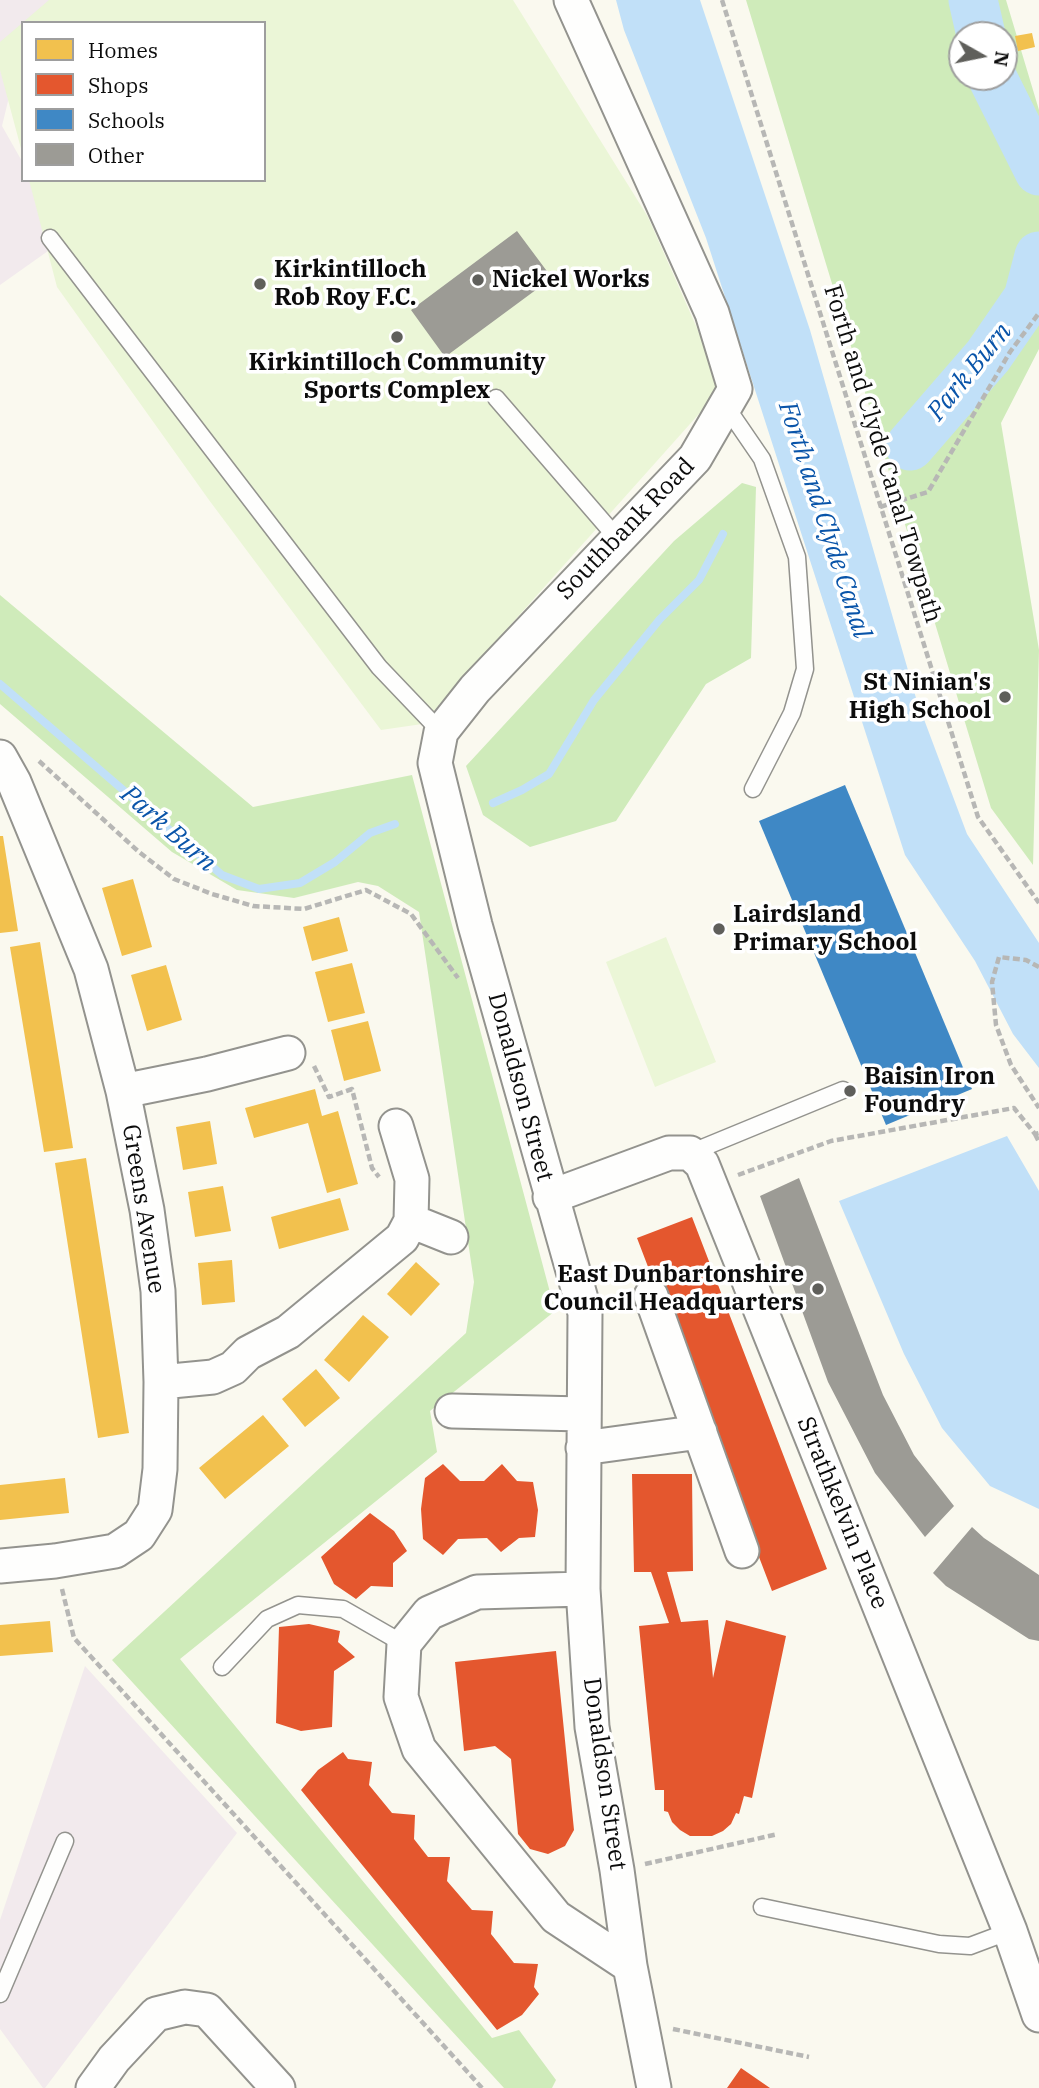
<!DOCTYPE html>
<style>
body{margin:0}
#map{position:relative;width:1039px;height:2088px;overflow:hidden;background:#faf9ef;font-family:"IBM Plex Serif",serif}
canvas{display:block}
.legend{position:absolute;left:21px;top:21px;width:245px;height:161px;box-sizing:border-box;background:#fff;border:2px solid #9e9e9e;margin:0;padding:9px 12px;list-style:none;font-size:21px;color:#0c0c0c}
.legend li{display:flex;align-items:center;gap:14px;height:35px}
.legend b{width:35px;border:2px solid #9e9e9e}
.north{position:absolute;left:948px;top:21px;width:70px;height:70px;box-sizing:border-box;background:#fff;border:2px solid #9e9e9e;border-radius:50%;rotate:99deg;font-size:19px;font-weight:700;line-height:28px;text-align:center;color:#0c0c0c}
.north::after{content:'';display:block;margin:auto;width:24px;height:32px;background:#5f5f5b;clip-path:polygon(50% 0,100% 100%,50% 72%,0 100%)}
</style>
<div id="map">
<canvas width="1039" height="2088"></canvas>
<ul class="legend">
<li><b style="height:19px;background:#f2c14e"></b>Homes</li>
<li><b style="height:19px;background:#e4572e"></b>Shops</li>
<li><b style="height:19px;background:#3f88c5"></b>Schools</li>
<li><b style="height:19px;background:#9c9b95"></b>Other</li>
</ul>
<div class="north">N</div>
</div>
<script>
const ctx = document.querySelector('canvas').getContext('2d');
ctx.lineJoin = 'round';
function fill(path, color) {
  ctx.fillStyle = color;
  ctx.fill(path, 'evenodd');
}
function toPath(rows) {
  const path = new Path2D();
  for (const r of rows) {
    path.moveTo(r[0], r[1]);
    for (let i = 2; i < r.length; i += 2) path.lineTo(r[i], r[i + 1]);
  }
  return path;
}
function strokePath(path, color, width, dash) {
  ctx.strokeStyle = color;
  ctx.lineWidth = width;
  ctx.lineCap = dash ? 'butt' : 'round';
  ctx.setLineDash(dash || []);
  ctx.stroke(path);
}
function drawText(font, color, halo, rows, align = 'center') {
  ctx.font = font + ' "IBM Plex Serif",serif';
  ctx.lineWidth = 7;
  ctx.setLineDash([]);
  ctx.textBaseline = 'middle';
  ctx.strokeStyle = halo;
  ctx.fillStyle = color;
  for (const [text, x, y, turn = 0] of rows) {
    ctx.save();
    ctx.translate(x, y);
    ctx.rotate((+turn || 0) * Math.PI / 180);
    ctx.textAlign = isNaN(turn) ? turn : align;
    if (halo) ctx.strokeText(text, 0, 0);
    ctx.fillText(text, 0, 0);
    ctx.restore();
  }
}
const industrial = toPath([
 [0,0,56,0,23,23,23,39,2,126,23,163,23,180,32,180,65,239,0,285],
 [85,1666,237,1833,45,2088,43,2088,0,2029,0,1920]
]);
const forest = toPath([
 [746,0,1006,0,1039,110,1039,349,1001,423,1039,650,1033,865,991,808],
 [962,35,1004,35,1004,77,962,77],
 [742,483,756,487,751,658,706,684,616,821,530,847,483,815,466,766,674,541],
 [0,595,253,807,412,775,555,1311,430,1411,437,1452,180,1659,492,2038,519,2030,556,2080,552,2088,504,2088,112,1660,466,1333,474,1282,419,912,378,886,358,882,294,898,237,890,172,852,0,704]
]);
const pitch = toPath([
 [49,0,513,0,648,217,723,387,422,724,381,730,209,500,57,287,29,180,264,180,264,23,23,23,23,156,0,70,0,42],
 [666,937,716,1062,655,1087,606,962]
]);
const water = toPath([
 [616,0,700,0,810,330,916,698,967,834,1039,943,1039,1068,1013,1034,975,961,905,855,706,238,624,30],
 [1007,1136,1039,1191,1039,1509,990,1486,942,1428,904,1354,839,1201]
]);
const homes = toPath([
 [1032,33,1035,47,1018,51,1015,36],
 [0,836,3,836,18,931,0,933],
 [133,879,152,947,122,956,102,888],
 [339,917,348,951,312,961,303,927],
 [40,942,73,1148,44,1152,10,947],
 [352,963,365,1013,328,1022,315,972],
 [166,965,182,1020,147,1031,131,975],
 [368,1021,381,1071,344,1081,331,1030],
 [315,1089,322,1116,338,1111,358,1184,327,1193,308,1123,254,1138,245,1108],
 [210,1121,217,1164,183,1170,176,1127],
 [86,1158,129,1433,98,1438,55,1163],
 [223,1186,231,1231,195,1237,188,1192],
 [340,1198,349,1230,279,1249,271,1217],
 [232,1260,235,1302,202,1305,198,1263],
 [416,1262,440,1284,411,1316,387,1294],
 [363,1315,389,1337,349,1382,324,1360],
 [316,1369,340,1398,305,1427,282,1399],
 [263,1415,289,1446,225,1499,199,1468],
 [65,1478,69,1513,0,1520,0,1485],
 [50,1621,53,1652,0,1656,0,1625]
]);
const shops = toPath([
 [692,1217,827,1569,772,1591,637,1238],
 [443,1464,460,1481,484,1481,502,1464,517,1481,533,1482,538,1510,535,1537,519,1538,501,1552,487,1538,458,1539,443,1555,423,1539,421,1509,425,1478],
 [632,1474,692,1474,693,1571,667,1572,681,1622,708,1620,713,1678,726,1620,786,1636,752,1798,744,1796,739,1814,736,1813,731,1824,723,1831,712,1836,690,1836,680,1830,672,1822,668,1812,664,1811,664,1790,655,1790,639,1626,669,1623,651,1572,634,1572],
 [370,1513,394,1531,407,1551,393,1563,393,1587,371,1586,356,1599,334,1584,321,1557],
 [309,1624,340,1631,338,1642,355,1657,334,1671,332,1727,301,1731,276,1723,279,1627],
 [556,1651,574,1830,565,1846,548,1854,530,1849,518,1834,511,1759,495,1746,464,1751,455,1662],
 [343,1752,348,1759,372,1762,369,1785,392,1813,415,1815,414,1839,428,1857,450,1857,447,1881,472,1910,493,1911,491,1934,514,1963,538,1964,534,1987,539,1994,522,2015,497,2030,301,1790,318,1770],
 [741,2068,770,2088,727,2088]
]);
const schools = toPath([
 [845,785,972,1089,886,1125,759,821]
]);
const stream = toPath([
 [0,684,222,875,259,889,300,883,335,862,370,833,395,824],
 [493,803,522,790,549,774,594,700,660,619,699,580,723,534]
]);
const river = toPath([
 [973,0,981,35],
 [992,77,1039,171],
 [910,446,988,356,1028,298,1039,256]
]);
const building = toPath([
 [517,231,552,278,445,357,411,310],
 [799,1178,883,1395,914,1455,954,1506,925,1537,875,1473,828,1382,760,1196],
 [972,1527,984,1538,1039,1575,1039,1641,1029,1639,946,1586,933,1573]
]);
const path = toPath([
 [722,0,978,817,1039,903],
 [880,507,928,492,1010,352,1039,313],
 [39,761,139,852,174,879,212,894,253,906,304,909,366,890,411,914,458,978],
 [1039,967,1026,960,999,957,992,982,996,1025,1011,1065,1039,1108],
 [314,1066,329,1097,352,1089,372,1168,379,1177],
 [1035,1134,1039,1142],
 [738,1175,831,1141,1014,1108,1035,1134,1039,1133],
 [62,1589,74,1638,482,2088],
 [645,1864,778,1834],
 [673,2029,809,2057]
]);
const service = toPath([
 [50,238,379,667,441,732],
 [496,398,617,538],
 [725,405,762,459,797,557,805,669,792,713,753,789],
 [690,1153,843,1090],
 [222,1667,267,1619,298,1605,343,1609,404,1644],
 [762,1907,939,1944,970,1946,1010,1931],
 [0,1994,65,1841]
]);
const minor = toPath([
 [571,0,712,313,735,389,695,458,475,689,441,732,435,763,475,925,585,1313,583,1589,592,1727,617,1870,630,1966,654,2088],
 [0,757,14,782,91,969,123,1091,147,1210,158,1291,161,1382,160,1469,155,1510,139,1535,115,1551,55,1561,0,1566],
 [123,1091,207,1074,288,1053],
 [550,1197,669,1153,690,1153,702,1164,1010,1931,1039,2015],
 [411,1221,451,1237],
 [651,1296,742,1551],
 [161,1382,213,1377,233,1368,248,1353,288,1332,402,1238,411,1221,412,1179,396,1126],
 [452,1411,583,1414],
 [583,1448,700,1432],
 [583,1589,477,1592,429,1613,404,1644,401,1697,419,1749,556,1917,630,1966],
 [93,2088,114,2059,156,2014,185,2007,207,2010,278,2088]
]);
const markers = [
 [478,280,7,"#5f5f5b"],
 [260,284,7,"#5f5f5b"],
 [397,337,7,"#5f5f5b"],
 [1005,697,7,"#5f5f5b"],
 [719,929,7,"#5f5f5b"],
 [850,1091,7,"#5f5f5b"],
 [818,1289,7,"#5f5f5b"]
];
const poiNames = [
 ["Kirkintilloch",274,270],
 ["Rob Roy F.C.",274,298],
 ["Nickel Works",492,280],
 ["Kirkintilloch Community",397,363,"center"],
 ["Sports Complex",397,391,"center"],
 ["St Ninian's",991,683,"right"],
 ["High School",991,711,"right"],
 ["Lairdsland",733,915],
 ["Primary School",733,943],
 ["Baisin Iron",864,1077],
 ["Foundry",864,1105],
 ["East Dunbartonshire",804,1275,"right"],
 ["Council Headquarters",804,1303,"right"]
];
const streetNames = [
 ["Forth and Clyde Canal Towpath",882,454,73],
 ["Southbank Road",626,529,-46],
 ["Donaldson Street",520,1087,75],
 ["Greens Avenue",143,1209,81],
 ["Strathkelvin Place",842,1513,68],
 ["Donaldson Street",604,1774,82]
];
const waterNames = [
 ["Park Burn",970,372,-51],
 ["Forth and Clyde Canal",824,520,72],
 ["Park Burn",168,829,41]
];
fill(industrial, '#f2eaed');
fill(forest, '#cfebba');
fill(pitch, '#ebf6d7');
fill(water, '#c1e0f8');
fill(homes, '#f2c14e');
fill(shops, '#e4572e');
fill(schools, '#3f88c5');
strokePath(stream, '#c1e0f8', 8);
strokePath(river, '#c1e0f8', 49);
fill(building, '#9c9b95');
strokePath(service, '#93938e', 19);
strokePath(minor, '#93938e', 37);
strokePath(path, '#b7b7b5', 4.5, [7, 3.5]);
strokePath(service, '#fefefd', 16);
strokePath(minor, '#fefefd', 33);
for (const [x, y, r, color] of markers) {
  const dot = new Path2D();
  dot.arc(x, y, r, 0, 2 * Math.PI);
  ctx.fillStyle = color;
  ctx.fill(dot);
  strokePath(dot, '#fff', 2.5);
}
drawText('bold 24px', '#0c0c0c', '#fff', poiNames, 'left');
drawText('24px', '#0c0c0c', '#fff', streetNames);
drawText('italic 26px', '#0954a9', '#fff', waterNames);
</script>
